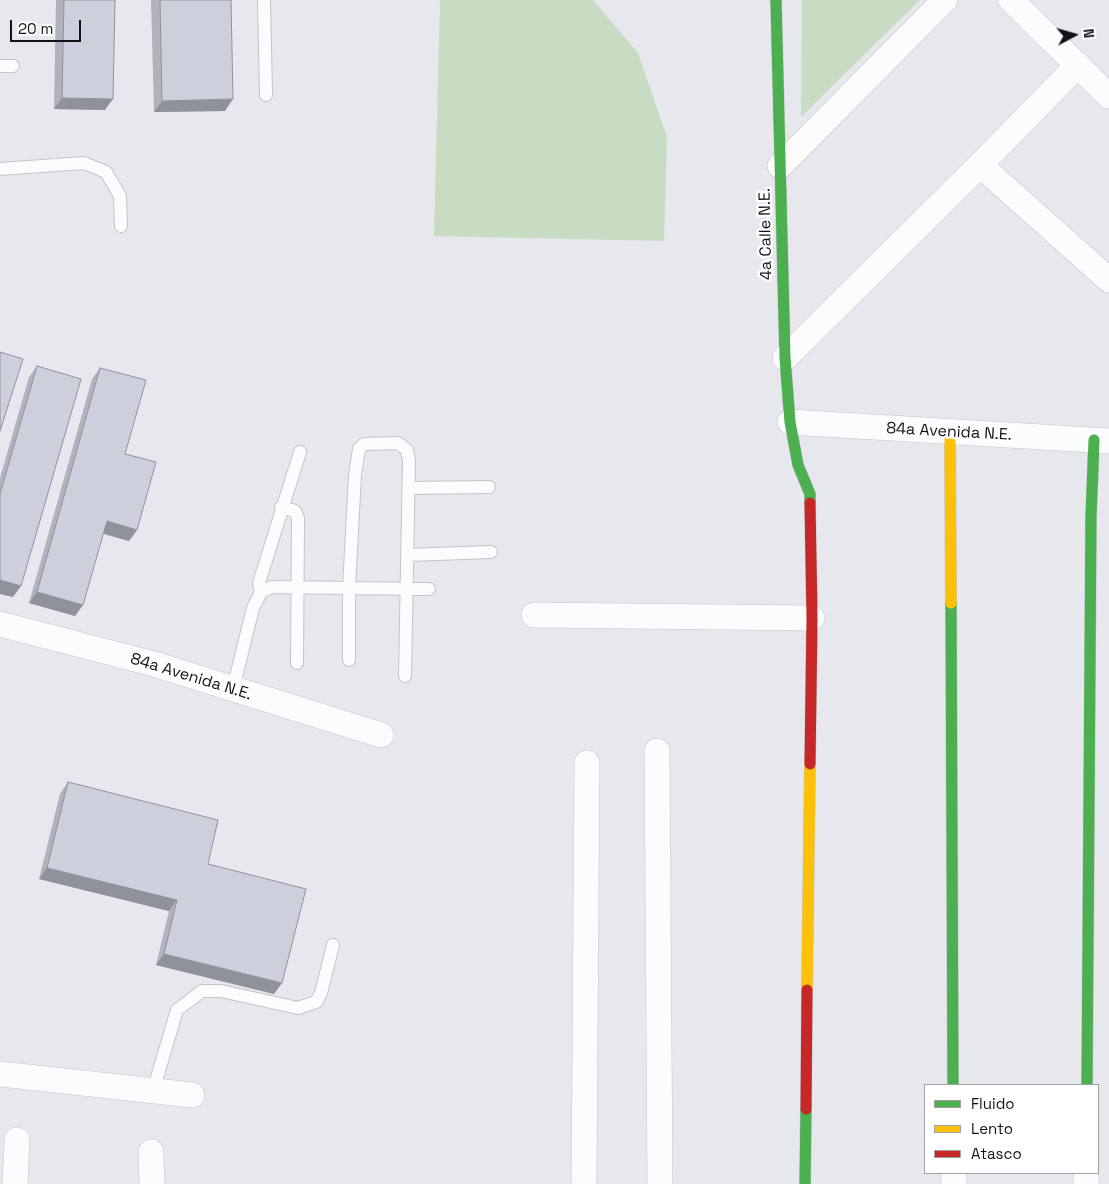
<!DOCTYPE html>
<style>
body{margin:0}
#map{position:relative;width:1109px;height:1184px;overflow:hidden;background:#e7e8ee;font-family:"Space Grotesk",sans-serif}
canvas{display:block}
.legend{position:absolute;left:924px;top:1084px;width:175px;height:90px;box-sizing:border-box;background:#fff;border:1px solid #a0a1a2;margin:0;padding:6px 9px;list-style:none;font-size:15px;color:#121316}
.legend li{display:flex;align-items:center;gap:10px;height:25px}
.legend b{width:25px;border:1px solid #a0a1a2}
.north{position:absolute;left:1049px;top:10px;width:50px;height:50px;-webkit-text-stroke:4px #fff;paint-order:stroke;rotate:84deg;font-size:14px;font-weight:700;line-height:20px;text-align:center;color:#121316}
.north::after{content:'';display:block;margin:auto;width:18px;height:22px;background:#121316;clip-path:polygon(50% 0,100% 100%,50% 72%,0 100%)}
.scale{position:absolute;left:10px;top:20px;width:71px;height:22px;box-sizing:border-box;border:2px solid #121316;border-top:0;padding-left:6px;font-size:15px;line-height:18px;white-space:nowrap;color:#121316;-webkit-text-stroke:4px #fff;paint-order:stroke}
</style>
<div id="map">
<canvas width="1109" height="1184"></canvas>
<ul class="legend">
<li><b style="height:6px;background:#4caf50"></b>Fluido</li>
<li><b style="height:6px;background:#ffc107"></b>Lento</li>
<li><b style="height:6px;background:#c62828"></b>Atasco</li>
</ul>
<div class="north">N</div>
<div class="scale">20 m</div>
</div>
<script>
const ctx = document.querySelector('canvas').getContext('2d');
ctx.lineJoin = 'round';
function fill(path, color) {
  ctx.fillStyle = color;
  ctx.fill(path, 'evenodd');
}
function toPath(rows) {
  const path = new Path2D();
  for (const r of rows) {
    path.moveTo(r[0], r[1]);
    for (let i = 2; i < r.length; i += 2) path.lineTo(r[i], r[i + 1]);
  }
  return path;
}
function strokePath(path, color, width, dash) {
  ctx.strokeStyle = color;
  ctx.lineWidth = width;
  ctx.lineCap = dash ? 'butt' : 'round';
  ctx.setLineDash(dash || []);
  ctx.stroke(path);
}
function drawText(font, color, halo, rows, align = 'center') {
  ctx.font = font + ' "Space Grotesk",sans-serif';
  ctx.lineWidth = 5;
  ctx.setLineDash([]);
  ctx.textBaseline = 'middle';
  ctx.strokeStyle = halo;
  ctx.fillStyle = color;
  for (const [text, x, y, turn = 0] of rows) {
    ctx.save();
    ctx.translate(x, y);
    ctx.rotate((+turn || 0) * Math.PI / 180);
    ctx.textAlign = isNaN(turn) ? turn : align;
    if (halo) ctx.strokeText(text, 0, 0);
    ctx.fillText(text, 0, 0);
    ctx.restore();
  }
}
const green = toPath([
 [440,0,593,0,638,53,667,137,664,241,434,236],
 [802,0,920,0,801,117]
]);
const lane = toPath([
 [264,0,266,95],
 [0,66,13,66],
 [0,169,84,163,106,172,120,196,121,226],
 [409,488,489,487],
 [281,507,295,511,298,518,297,663],
 [408,555,491,552],
 [261,592,259,583,300,452],
 [349,660,349,588,355,475,359,449,364,444,398,443,407,450,409,461,405,676],
 [233,689,253,608,261,592,272,587,429,589],
 [153,1091,177,1010,202,991,221,991,298,1008,316,1002,321,993,333,945]
]);
const street = toPath([
 [1011,0,1109,96],
 [980,165,1109,280],
 [780,166,945,0],
 [785,358,980,165,1078,65],
 [790,422,1109,441],
 [534,615,812,618],
 [0,624,154,664,381,735],
 [657,751,660,1184],
 [0,1074,192,1095],
 [151,1152,152,1184],
 [954,1173,954,1184],
 [15,1184,17,1140],
 [584,1184,587,763],
 [1086,1184,1086,1173]
]);
const fast = toPath([
 [776,0,785,358,790,422,798,465,810,494,810,503],
 [951,603,953,1085],
 [1087,1085,1091,516,1094,440],
 [805,1184,806,1109]
]);
const slow = toPath([
 [950,433,951,603],
 [807,990,810,764]
]);
const jam = toPath([
 [810,503,812,618,810,764],
 [806,1109,807,990]
]);
const wall = toPath([
 [56,0,115,0,105,110,54,109],
 [151,0,231,0,225,111,154,112],
 [37,366,13,597,0,594,0,478,29,377],
 [100,368,125,454,137,530,129,541,103,534,75,616,29,603,92,379],
 [68,782,208,864,274,994,156,965,169,911,39,879,60,794]
]);
const shadedWall = toPath([
 [62,98,113,99,105,110,54,109],
 [233,99,225,111,154,112,162,101],
 [107,521,137,530,129,541,99,532],
 [0,580,21,586,13,597,0,594],
 [37,592,83,605,75,616,29,603],
 [47,868,177,900,169,911,39,879],
 [164,954,282,983,274,994,156,965]
]);
const building = toPath([
 [64,0,115,0,113,99,62,98,64,0],
 [160,0,231,0,233,99,162,101,160,0],
 [0,352,23,359,0,431,0,352],
 [37,366,81,379,21,586,0,580,0,494,37,366],
 [100,368,146,380,125,454,156,462,137,530,107,521,83,605,37,592,100,368],
 [68,782,218,820,208,864,306,889,282,983,164,954,177,900,47,868,68,782]
]);
const streetNames = [
 ["4a Calle N.E.",766,234,-91],
 ["84a Avenida N.E.",949,432,3],
 ["84a Avenida N.E.",191,677,17]
];
fill(green, '#c7dcc2');
strokePath(lane, '#c3c4c8', 14);
strokePath(street, '#c3c4c8', 26);
strokePath(fast, '#c3c4c8', 12);
strokePath(slow, '#c3c4c8', 12);
strokePath(jam, '#c3c4c8', 12);
strokePath(lane, '#fbfcfc', 12);
strokePath(street, '#fbfcfc', 25);
strokePath(fast, '#4caf50', 11);
strokePath(slow, '#ffc107', 11);
strokePath(jam, '#c62828', 11);
fill(wall, '#b0b3bd');
fill(shadedWall, '#90929a');
fill(building, '#cdd0dc');
strokePath(building, '#90929a', 1);
drawText('16px', '#121316', '#fff', streetNames);
</script>
